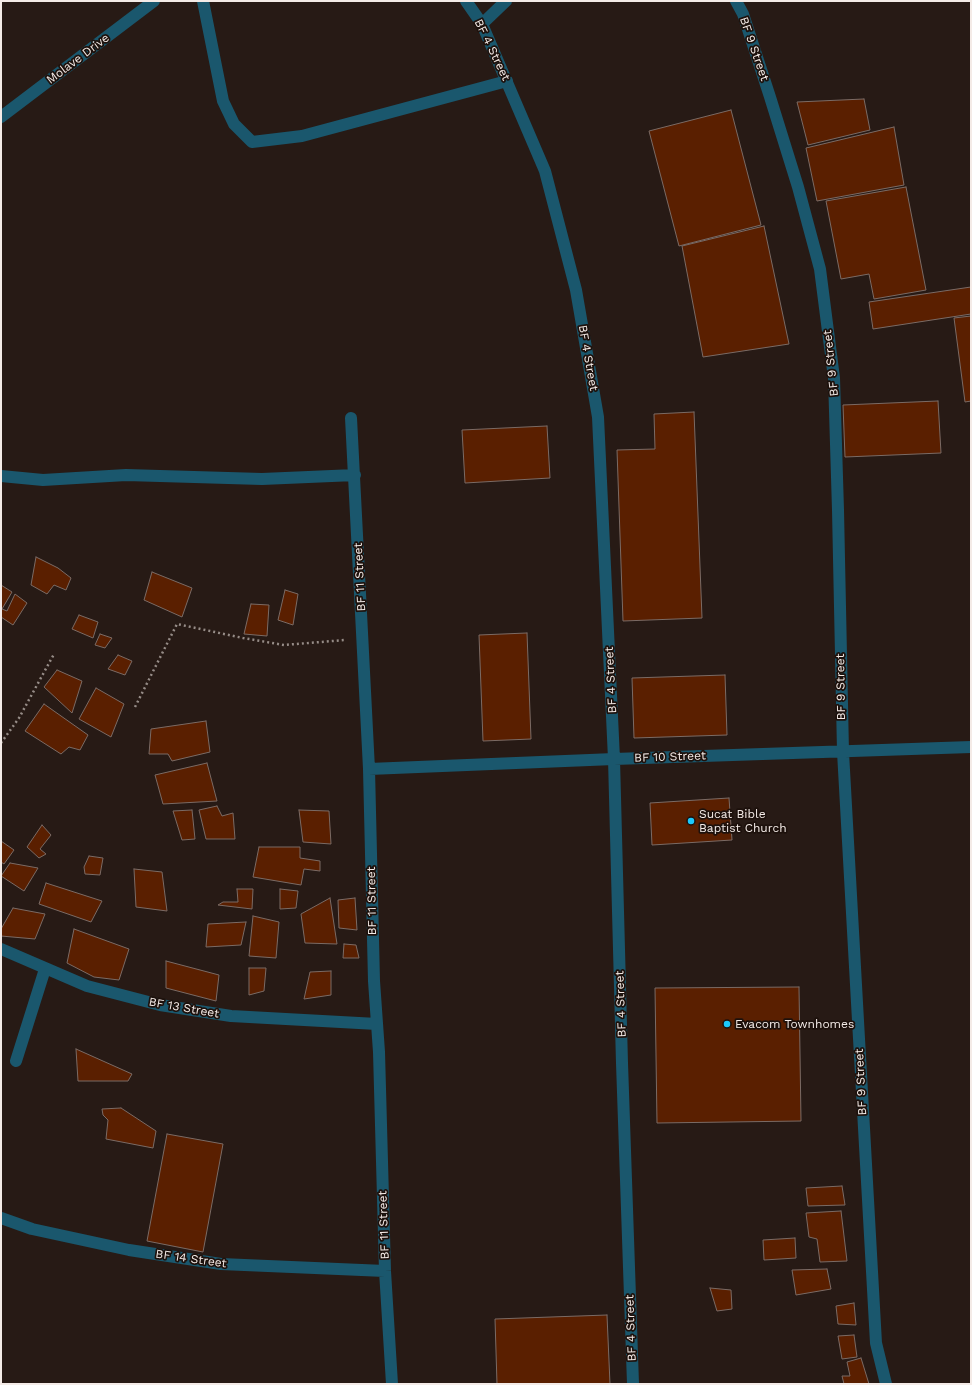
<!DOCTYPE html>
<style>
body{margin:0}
#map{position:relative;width:972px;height:1385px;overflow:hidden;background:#271a15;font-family:"Work Sans",sans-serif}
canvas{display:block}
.frame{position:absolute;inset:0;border:2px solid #f4ebe7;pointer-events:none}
</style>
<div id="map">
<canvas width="972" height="1385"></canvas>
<div class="frame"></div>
</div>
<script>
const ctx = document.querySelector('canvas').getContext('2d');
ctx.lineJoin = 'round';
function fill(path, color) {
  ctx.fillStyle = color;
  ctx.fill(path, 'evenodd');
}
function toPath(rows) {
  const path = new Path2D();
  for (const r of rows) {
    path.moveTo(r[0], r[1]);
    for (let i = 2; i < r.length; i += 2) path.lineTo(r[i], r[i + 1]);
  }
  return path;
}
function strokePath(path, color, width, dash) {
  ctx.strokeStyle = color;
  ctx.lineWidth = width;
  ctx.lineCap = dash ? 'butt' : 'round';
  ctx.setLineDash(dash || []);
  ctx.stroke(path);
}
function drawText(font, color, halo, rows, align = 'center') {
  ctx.font = font + ' "Work Sans",sans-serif';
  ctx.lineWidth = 3.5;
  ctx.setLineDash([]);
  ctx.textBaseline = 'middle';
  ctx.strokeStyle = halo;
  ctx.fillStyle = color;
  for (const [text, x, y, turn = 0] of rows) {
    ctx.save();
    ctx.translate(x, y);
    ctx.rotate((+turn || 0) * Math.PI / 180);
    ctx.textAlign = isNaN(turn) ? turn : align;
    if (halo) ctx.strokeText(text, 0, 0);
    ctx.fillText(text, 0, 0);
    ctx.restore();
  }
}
const building = toPath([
 [864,99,870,130,808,145,797,102,864,99],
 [731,110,761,225,679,246,649,131,731,110],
 [894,127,904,185,817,201,806,148,894,127],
 [906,187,926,290,874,299,869,274,841,279,826,201,906,187],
 [764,226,789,344,703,357,682,246,764,226],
 [971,287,971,314,873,329,869,302,971,287],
 [971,316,971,401,965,402,954,318,971,316],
 [938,401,941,453,845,457,843,405,938,401],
 [694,412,702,618,623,621,617,450,655,449,654,414,694,412],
 [547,426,550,478,465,483,462,430,547,426],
 [36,557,58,568,71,578,66,590,54,585,47,594,31,585,36,557],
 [152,572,192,588,182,617,144,600,152,572],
 [1,585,12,592,2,609,7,611,15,594,27,603,13,625,1,617,1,585],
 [285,590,298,594,293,625,278,620,285,590],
 [251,604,269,605,267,636,244,634,251,604],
 [79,615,98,622,93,638,72,629,79,615],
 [527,633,531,739,483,741,479,635,527,633],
 [100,634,112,638,105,648,95,645,100,634],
 [118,655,132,661,125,675,108,669,118,655],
 [57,670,82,681,72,713,44,687,57,670],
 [725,675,727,735,634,738,632,678,725,675],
 [96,688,124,704,111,737,79,719,96,688],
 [44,704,88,735,80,750,69,747,61,754,25,731,44,704],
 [206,721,210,752,172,761,168,754,149,754,151,729,206,721],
 [207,763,217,801,163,804,155,775,207,763],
 [729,798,732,840,652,845,650,803,729,798],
 [217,806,222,816,233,813,235,839,206,839,199,810,217,806],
 [192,810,195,839,182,840,173,811,192,810],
 [299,810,329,811,331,844,303,842,299,810],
 [42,825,51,835,40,849,46,854,39,858,27,847,42,825],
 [1,841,14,850,4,864,1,862,1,841],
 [259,847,300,847,300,858,320,861,320,871,304,869,301,885,253,877,259,847],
 [89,856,103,858,100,875,85,874,84,867,89,856],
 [10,863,38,868,24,891,1,876,10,863],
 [134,869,162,872,167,911,136,907,134,869],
 [46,883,102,901,91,922,39,904,46,883],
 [237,889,253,889,252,909,218,905,223,902,238,902,237,889],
 [280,889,298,891,296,908,280,909,280,889],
 [330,898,337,944,305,943,301,914,330,898],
 [355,898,357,930,339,928,338,900,355,898],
 [13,908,45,914,35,939,1,936,1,929,13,908],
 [253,916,279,922,276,958,249,956,253,916],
 [246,922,241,945,206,947,208,924,246,922],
 [74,929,129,949,119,980,94,977,67,963,74,929],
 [344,944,356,945,359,958,343,958,344,944],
 [166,961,219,975,216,1001,166,988,166,961],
 [249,968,266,968,264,991,249,995,249,968],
 [331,971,331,995,304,999,310,972,331,971],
 [799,987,801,1121,657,1123,655,988,799,987],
 [76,1049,132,1074,128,1081,78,1081,76,1049],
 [121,1108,156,1131,153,1148,106,1139,108,1120,103,1115,102,1109,121,1108],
 [167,1134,223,1144,203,1252,147,1241,167,1134],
 [842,1186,845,1205,808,1206,806,1188,842,1186],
 [841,1211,847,1261,820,1262,817,1239,809,1237,806,1213,841,1211],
 [795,1238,796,1258,764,1260,763,1240,795,1238],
 [827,1269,831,1289,796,1295,792,1270,827,1269],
 [710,1288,731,1290,732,1309,717,1311,710,1288],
 [854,1303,856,1325,838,1324,836,1306,854,1303],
 [607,1315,610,1384,497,1384,495,1319,607,1315],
 [854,1335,857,1357,842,1359,838,1336,854,1335],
 [861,1358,869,1384,844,1384,842,1376,850,1376,847,1362,861,1358]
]);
const path = toPath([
 [135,707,177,624,243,638,284,645,345,640],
 [1,743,19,718,54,654]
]);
const minor = toPath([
 [203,1,223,101,234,124,252,142,302,136,507,81],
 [466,1,482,24,545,171,576,290,598,417,614,759,622,1063,633,1384],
 [736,1,743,14,770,97,798,187,820,269,834,378,838,510,843,752,876,1343,886,1384],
 [482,24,506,1],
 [1,117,154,1],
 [351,418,369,769,374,981,379,1052,385,1271,392,1384],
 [1,476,43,480,126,475,262,479,355,475],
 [369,769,614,759,971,747],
 [1,949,87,986,160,1005,231,1016,377,1024],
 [16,1061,45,969],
 [1,1218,32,1229,129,1250,221,1264,385,1271]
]);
const markers = [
 [691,821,4,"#1cc9fc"],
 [727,1024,4,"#1cc9fc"]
];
const streetNames = [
 ["BF 9 Street",754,49,71],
 ["BF 4 Street",492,50,64],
 ["Molave Drive",78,59,-37],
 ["BF 4 Street",588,358,80],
 ["BF 9 Street",831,363,-96],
 ["BF 11 Street",360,577,-93],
 ["BF 4 Street",611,680,-93],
 ["BF 9 Street",841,687,-91],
 ["BF 10 Street",670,757,-2],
 ["BF 11 Street",372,901,-91],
 ["BF 4 Street",621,1004,-92],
 ["BF 13 Street",184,1008,10],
 ["BF 9 Street",861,1082,-93],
 ["BF 11 Street",384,1225,-92],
 ["BF 14 Street",191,1259,8],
 ["BF 4 Street",631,1328,-92]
];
const poiNames = [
 ["Sucat Bible",699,814],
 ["Baptist Church",699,828],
 ["Evacom Townhomes",735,1024]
];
fill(building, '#5a1f00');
strokePath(building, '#7b6b65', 1);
strokePath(path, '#968c87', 2.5, [2, 3]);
strokePath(minor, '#1a576d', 12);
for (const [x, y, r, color] of markers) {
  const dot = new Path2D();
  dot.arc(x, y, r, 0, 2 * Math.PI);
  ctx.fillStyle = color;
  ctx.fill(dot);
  strokePath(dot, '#1d110c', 1.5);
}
drawText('12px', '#f4ebe7', '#1d110c', streetNames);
drawText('12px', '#f4ebe7', '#1d110c', poiNames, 'left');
</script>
